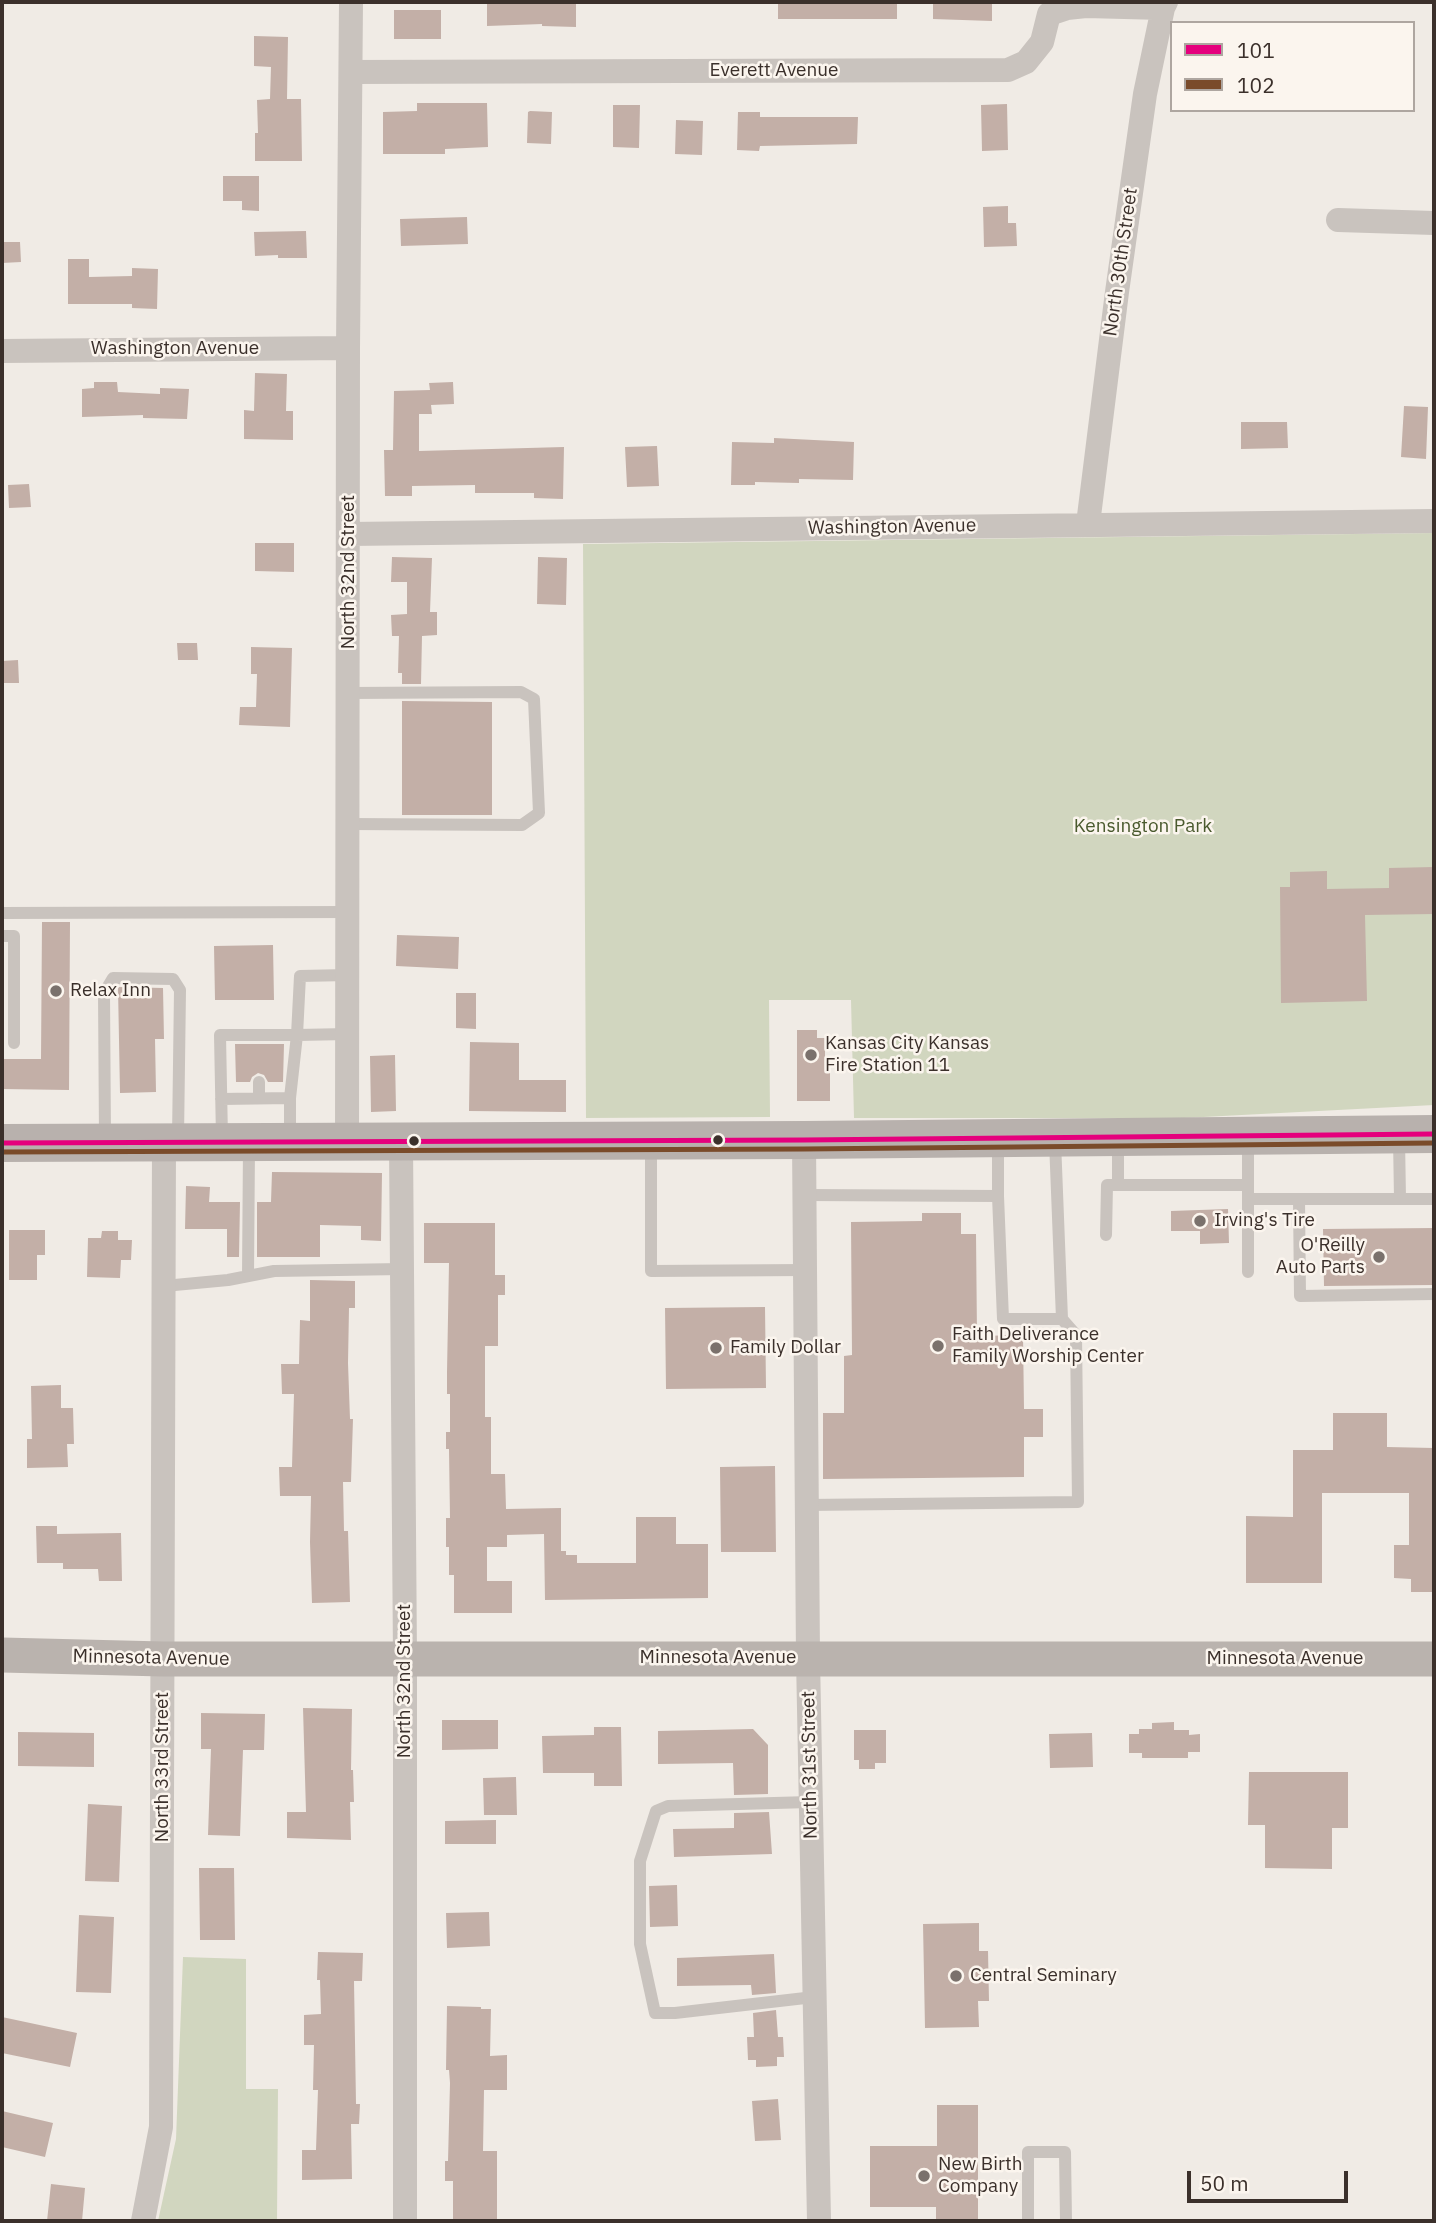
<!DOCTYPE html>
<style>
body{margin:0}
#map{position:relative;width:1436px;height:2223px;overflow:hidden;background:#f0ebe5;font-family:"IBM Plex Sans",sans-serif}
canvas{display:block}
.frame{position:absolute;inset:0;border:4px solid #3b302b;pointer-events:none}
.legend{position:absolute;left:1170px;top:21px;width:245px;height:91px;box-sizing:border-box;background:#fbf5ee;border:2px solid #aea6a0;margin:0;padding:9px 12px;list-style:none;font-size:21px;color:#3b302b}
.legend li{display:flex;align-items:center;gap:14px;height:35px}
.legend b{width:35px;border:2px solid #aea6a0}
.scale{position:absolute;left:1187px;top:2171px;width:161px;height:32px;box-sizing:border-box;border:4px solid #3b302b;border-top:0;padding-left:9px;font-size:21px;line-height:24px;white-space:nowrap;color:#3b302b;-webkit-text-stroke:5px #fbf5ee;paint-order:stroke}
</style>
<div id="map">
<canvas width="1436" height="2223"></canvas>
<div class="frame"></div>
<ul class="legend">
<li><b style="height:9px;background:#e5007d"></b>101</li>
<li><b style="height:9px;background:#7a4b2a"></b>102</li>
</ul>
<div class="scale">50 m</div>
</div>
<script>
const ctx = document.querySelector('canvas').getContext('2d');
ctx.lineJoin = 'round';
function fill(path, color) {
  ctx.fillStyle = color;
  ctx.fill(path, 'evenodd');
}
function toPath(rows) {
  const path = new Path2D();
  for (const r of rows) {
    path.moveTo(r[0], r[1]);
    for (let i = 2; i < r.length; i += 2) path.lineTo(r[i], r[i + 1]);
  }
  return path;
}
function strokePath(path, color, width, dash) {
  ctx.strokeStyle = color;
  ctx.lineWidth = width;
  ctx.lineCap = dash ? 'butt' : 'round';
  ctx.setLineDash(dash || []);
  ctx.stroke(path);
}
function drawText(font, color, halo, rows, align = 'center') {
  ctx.font = font + ' "IBM Plex Sans",sans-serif';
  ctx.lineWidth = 5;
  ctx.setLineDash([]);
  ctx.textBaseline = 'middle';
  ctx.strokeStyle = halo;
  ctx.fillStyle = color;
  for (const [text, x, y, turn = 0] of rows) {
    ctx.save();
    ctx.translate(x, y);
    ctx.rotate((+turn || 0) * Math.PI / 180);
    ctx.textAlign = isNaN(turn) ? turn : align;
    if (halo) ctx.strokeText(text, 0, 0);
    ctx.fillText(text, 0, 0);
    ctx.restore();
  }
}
const green = toPath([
 [1434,533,1434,1105,1184,1118,854,1118,851,1000,769,1000,770,1117,586,1118,583,544],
 [183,1957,246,1959,246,2089,278,2089,277,2221,158,2221,176,2139]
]);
const building = toPath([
 [487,2,576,2,576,27,542,26,542,24,487,26],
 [778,2,897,2,897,19,778,19],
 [933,2,992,2,992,21,933,19],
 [394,10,441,10,441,39,394,39],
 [254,36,288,37,287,99,301,99,302,161,255,161,255,133,258,133,257,100,270,99,271,67,254,66],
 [417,103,487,103,488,147,445,149,445,154,383,154,383,112,417,111],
 [1007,104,1008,150,982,151,981,105],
 [613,105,640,105,639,148,613,147],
 [530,111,552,112,551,144,527,143,528,112],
 [738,112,760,112,760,117,858,117,857,144,760,146,759,151,737,150],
 [676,120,703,121,702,155,675,154],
 [223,176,259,176,259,211,242,210,242,201,223,201],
 [1008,206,1008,223,1016,223,1017,246,984,247,983,207],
 [467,217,468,244,401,246,400,219],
 [306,231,307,258,278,258,278,255,255,256,254,232],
 [2,242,20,242,21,262,2,263],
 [68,259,89,259,89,277,132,276,132,268,158,269,157,309,132,308,132,304,68,304],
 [255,373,287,374,286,411,293,411,293,440,244,439,244,410,254,411],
 [94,382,117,382,118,392,160,394,160,388,189,389,187,419,143,418,143,415,82,417,82,389,94,388],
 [453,382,454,404,431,405,432,414,419,414,419,451,564,447,563,499,534,498,534,493,475,493,475,485,412,486,412,496,385,496,384,450,393,450,394,391,430,390,429,383],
 [1404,406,1428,407,1426,459,1401,457],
 [1241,422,1287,422,1288,448,1241,449],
 [774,438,854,442,853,480,799,479,799,483,755,482,755,485,731,485,732,442,774,443],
 [657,446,659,486,627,487,625,447],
 [29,484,31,507,9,508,8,485],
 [255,543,294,543,294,572,255,571],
 [392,557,432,558,430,612,437,612,437,635,422,636,421,684,402,684,402,673,398,673,399,636,392,636,391,615,407,614,407,582,391,582],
 [538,557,567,558,566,605,537,604],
 [177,643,197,643,198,660,178,660],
 [251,647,292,648,290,727,239,725,240,707,256,707,257,674,251,674],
 [18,660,19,683,2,683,2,661],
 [402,701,492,702,492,815,402,815],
 [1434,867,1434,914,1365,915,1367,1001,1281,1003,1280,887,1290,887,1290,872,1327,871,1327,889,1389,888,1389,868],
 [42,922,70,922,69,1090,2,1089,2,1059,41,1059],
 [397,935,459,937,458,969,396,966],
 [273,945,274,1000,215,1000,214,946],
 [118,987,163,988,164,1039,155,1039,156,1092,120,1093],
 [456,993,476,993,476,1029,456,1028],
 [797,1030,817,1030,817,1038,825,1038,825,1073,830,1073,830,1101,797,1101],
 [470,1042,519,1043,519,1080,566,1080,566,1112,469,1111],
 [235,1044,284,1044,283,1082,268,1082,264,1075,258,1073,252,1077,250,1082,236,1082],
 [395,1055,396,1111,371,1112,370,1056],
 [272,1172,382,1173,381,1241,361,1240,361,1226,320,1225,320,1257,257,1257,257,1202,271,1202],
 [186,1186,210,1187,209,1202,240,1202,239,1257,227,1257,227,1229,185,1229],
 [1228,1209,1229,1243,1200,1244,1200,1231,1171,1231,1171,1211],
 [922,1213,961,1213,961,1234,976,1234,977,1336,1023,1335,1024,1409,1043,1409,1043,1437,1024,1437,1024,1477,823,1479,823,1413,844,1413,844,1356,852,1355,851,1222,922,1221],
 [424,1223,495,1223,495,1275,505,1275,505,1295,498,1295,498,1346,485,1346,485,1417,491,1417,491,1474,505,1474,506,1509,561,1508,561,1551,566,1551,566,1555,577,1555,577,1563,636,1563,636,1517,676,1517,676,1544,708,1544,708,1598,545,1600,544,1534,507,1535,507,1547,487,1547,487,1581,512,1581,512,1613,454,1613,454,1575,449,1575,449,1547,446,1547,446,1518,450,1518,449,1449,446,1449,446,1432,450,1432,450,1394,447,1394,447,1372,449,1263,424,1263],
 [1434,1228,1434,1285,1324,1286,1323,1229],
 [9,1230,45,1230,45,1255,37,1255,37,1280,9,1280],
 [102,1231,118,1231,118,1240,132,1240,131,1260,121,1260,120,1278,87,1277,88,1238,101,1238],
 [310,1280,355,1281,355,1308,349,1308,348,1363,350,1419,353,1419,351,1482,343,1482,344,1531,348,1531,350,1602,312,1603,310,1542,311,1496,280,1496,279,1467,292,1467,294,1394,282,1394,281,1364,299,1364,300,1320,310,1321],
 [765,1307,766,1388,666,1389,665,1308],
 [61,1385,61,1408,73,1408,74,1444,67,1444,68,1467,27,1468,27,1439,32,1439,31,1386],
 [1333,1413,1387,1413,1387,1447,1434,1448,1434,1592,1411,1592,1411,1579,1394,1578,1394,1545,1409,1545,1409,1493,1322,1493,1322,1583,1246,1583,1246,1516,1293,1517,1293,1450,1333,1450],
 [775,1466,776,1552,721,1552,720,1467],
 [36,1526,57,1526,57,1534,121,1533,122,1581,99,1581,98,1569,63,1569,63,1563,37,1563],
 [303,1708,352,1709,351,1770,353,1770,354,1802,350,1802,351,1840,287,1838,287,1812,306,1812],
 [201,1713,265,1714,264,1750,243,1750,240,1836,208,1835,211,1749,201,1749],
 [442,1720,498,1720,498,1749,442,1750],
 [1174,1722,1174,1730,1189,1730,1189,1735,1200,1734,1200,1752,1188,1752,1188,1758,1142,1758,1142,1753,1129,1753,1129,1734,1139,1734,1139,1729,1152,1729,1152,1723],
 [594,1727,621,1727,622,1786,594,1786,594,1773,543,1773,542,1736,594,1735],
 [753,1729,768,1745,768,1794,734,1795,733,1763,658,1764,658,1731],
 [854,1730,886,1730,886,1763,875,1763,875,1769,859,1769,859,1760,854,1760],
 [18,1732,94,1733,94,1767,18,1766],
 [1092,1733,1093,1767,1050,1768,1049,1734],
 [1249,1772,1348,1772,1348,1828,1332,1828,1332,1869,1265,1868,1265,1825,1248,1825],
 [516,1777,517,1815,484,1815,483,1778],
 [88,1804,122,1806,119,1882,85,1881],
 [769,1812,772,1854,674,1857,673,1829,734,1828,734,1813],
 [496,1820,496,1844,445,1844,445,1821],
 [199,1868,234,1868,235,1940,200,1940],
 [677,1885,678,1926,650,1927,649,1886],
 [489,1912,490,1946,447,1948,446,1913],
 [79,1915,114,1917,111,1993,76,1992],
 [979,1923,979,1951,988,1951,989,2001,978,2001,979,2027,925,2028,923,1924],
 [318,1952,363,1953,362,1981,354,1981,356,2104,360,2104,359,2124,351,2124,352,2179,302,2180,302,2150,316,2150,318,2090,313,2090,314,2045,304,2045,304,2015,321,2014,320,1980,317,1980],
 [774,1954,776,1993,752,1995,751,1985,677,1986,677,1958],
 [447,2006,481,2007,481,2009,491,2009,490,2056,507,2055,507,2090,484,2090,483,2151,497,2151,497,2221,453,2221,453,2181,445,2181,445,2161,448,2161,450,2083,449,2070,446,2070],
 [776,2010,778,2037,783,2037,784,2057,777,2057,777,2066,756,2067,756,2060,748,2060,747,2037,754,2037,753,2013],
 [2,2017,77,2033,70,2067,2,2053],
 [778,2099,781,2140,755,2141,752,2101],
 [937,2105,978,2105,978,2221,936,2221,936,2207,870,2207,870,2146,937,2146],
 [2,2111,53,2123,45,2157,2,2147],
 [51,2184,85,2188,82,2221,47,2221]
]);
const service = toPath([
 [348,824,522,825,539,813,534,699,521,692,349,693],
 [2,913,348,912],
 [2,936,14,936,14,1043],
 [259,1098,259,1082],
 [221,1099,290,1098,297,1035,348,1034],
 [105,1138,104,993,113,978,173,979,180,990,178,1138],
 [222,1138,220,1035,297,1035,300,976,348,975],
 [1399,1138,1400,1199],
 [290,1139,290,1098],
 [1118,1140,1118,1185,1248,1185],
 [1248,1141,1248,1199,1434,1199],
 [651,1145,651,1271,805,1270],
 [805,1195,998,1196,998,1142],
 [998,1196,1003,1319,1062,1319],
 [1248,1199,1248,1272],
 [1299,1199,1300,1296,1434,1294],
 [1106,1235,1107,1185,1118,1185],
 [248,1276,249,1146],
 [164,1286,228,1280,274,1271,402,1269],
 [807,1505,1078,1502,1076,1335,1062,1319,1055,1141],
 [810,1802,668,1806,656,1811,640,1861,640,1944,655,2013,675,2013,814,1997],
 [1028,2221,1028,2152,1065,2152,1066,2221]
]);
const minor = toPath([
 [352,72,1008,70,1026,62,1042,42,1049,14,1067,8,1086,6,1163,8],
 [1338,220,1434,223],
 [2,351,348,348],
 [1088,524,1117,292,1145,94,1163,8,1166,2],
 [349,534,1434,521],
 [804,1140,808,1658,819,2221],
 [347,1142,348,348,351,2],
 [401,1142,405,1659,405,2221],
 [143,2221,161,2127,164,1142]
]);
const secondary = toPath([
 [2,1655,163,1659,1434,1659]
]);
const primary = toPath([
 [2,1143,804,1140,1434,1134]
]);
const bus1 = toPath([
 [2,1143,804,1140,1434,1134]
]);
const bus2 = toPath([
 [2,1152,804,1149,1434,1143]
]);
const markers = [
 [56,991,7,"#7a716c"],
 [811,1055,7,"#7a716c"],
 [718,1140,6,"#3b302b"],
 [414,1141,6,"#3b302b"],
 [1200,1221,7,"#7a716c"],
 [1379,1257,7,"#7a716c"],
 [938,1346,7,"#7a716c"],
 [716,1348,7,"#7a716c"],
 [956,1976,7,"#7a716c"],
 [924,2176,7,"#7a716c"]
];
const streetNames = [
 ["Everett Avenue",774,71],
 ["North 30th Street",1121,262,-82],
 ["Washington Avenue",175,349],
 ["Washington Avenue",892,527,-1],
 ["North 32nd Street",349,572,-90],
 ["Minnesota Avenue",151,1658,1],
 ["Minnesota Avenue",718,1658],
 ["Minnesota Avenue",1285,1659],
 ["North 32nd Street",405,1681,-90],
 ["North 31st Street",810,1765,-91],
 ["North 33rd Street",163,1767,-90]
];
const parkNames = [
 ["Kensington Park",1143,827]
];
const poiNames = [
 ["Relax Inn",70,991],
 ["Kansas City Kansas",825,1044],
 ["Fire Station 11",825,1066],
 ["Irving's Tire",1214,1221],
 ["O'Reilly",1365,1246,"right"],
 ["Auto Parts",1365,1268,"right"],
 ["Faith Deliverance",952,1335],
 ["Family Worship Center",952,1357],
 ["Family Dollar",730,1348],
 ["Central Seminary",970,1976],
 ["New Birth",938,2165],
 ["Company",938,2187]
];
fill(green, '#d1d6bf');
fill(building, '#c3afa7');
strokePath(service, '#c9c3be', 12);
strokePath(minor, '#c9c3be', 24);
strokePath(secondary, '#bab3ae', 35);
strokePath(primary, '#b8b1ad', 38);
strokePath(bus1, '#e5007d', 5);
strokePath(bus2, '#7a4b2a', 5);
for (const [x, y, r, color] of markers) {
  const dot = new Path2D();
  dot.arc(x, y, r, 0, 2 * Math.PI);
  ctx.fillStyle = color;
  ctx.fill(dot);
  strokePath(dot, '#fbf5ee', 2.5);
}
drawText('19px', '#3b302b', '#fbf5ee', streetNames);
drawText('19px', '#4a5a2e', '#fbf5ee', parkNames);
drawText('19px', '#3b302b', '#fbf5ee', poiNames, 'left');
</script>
